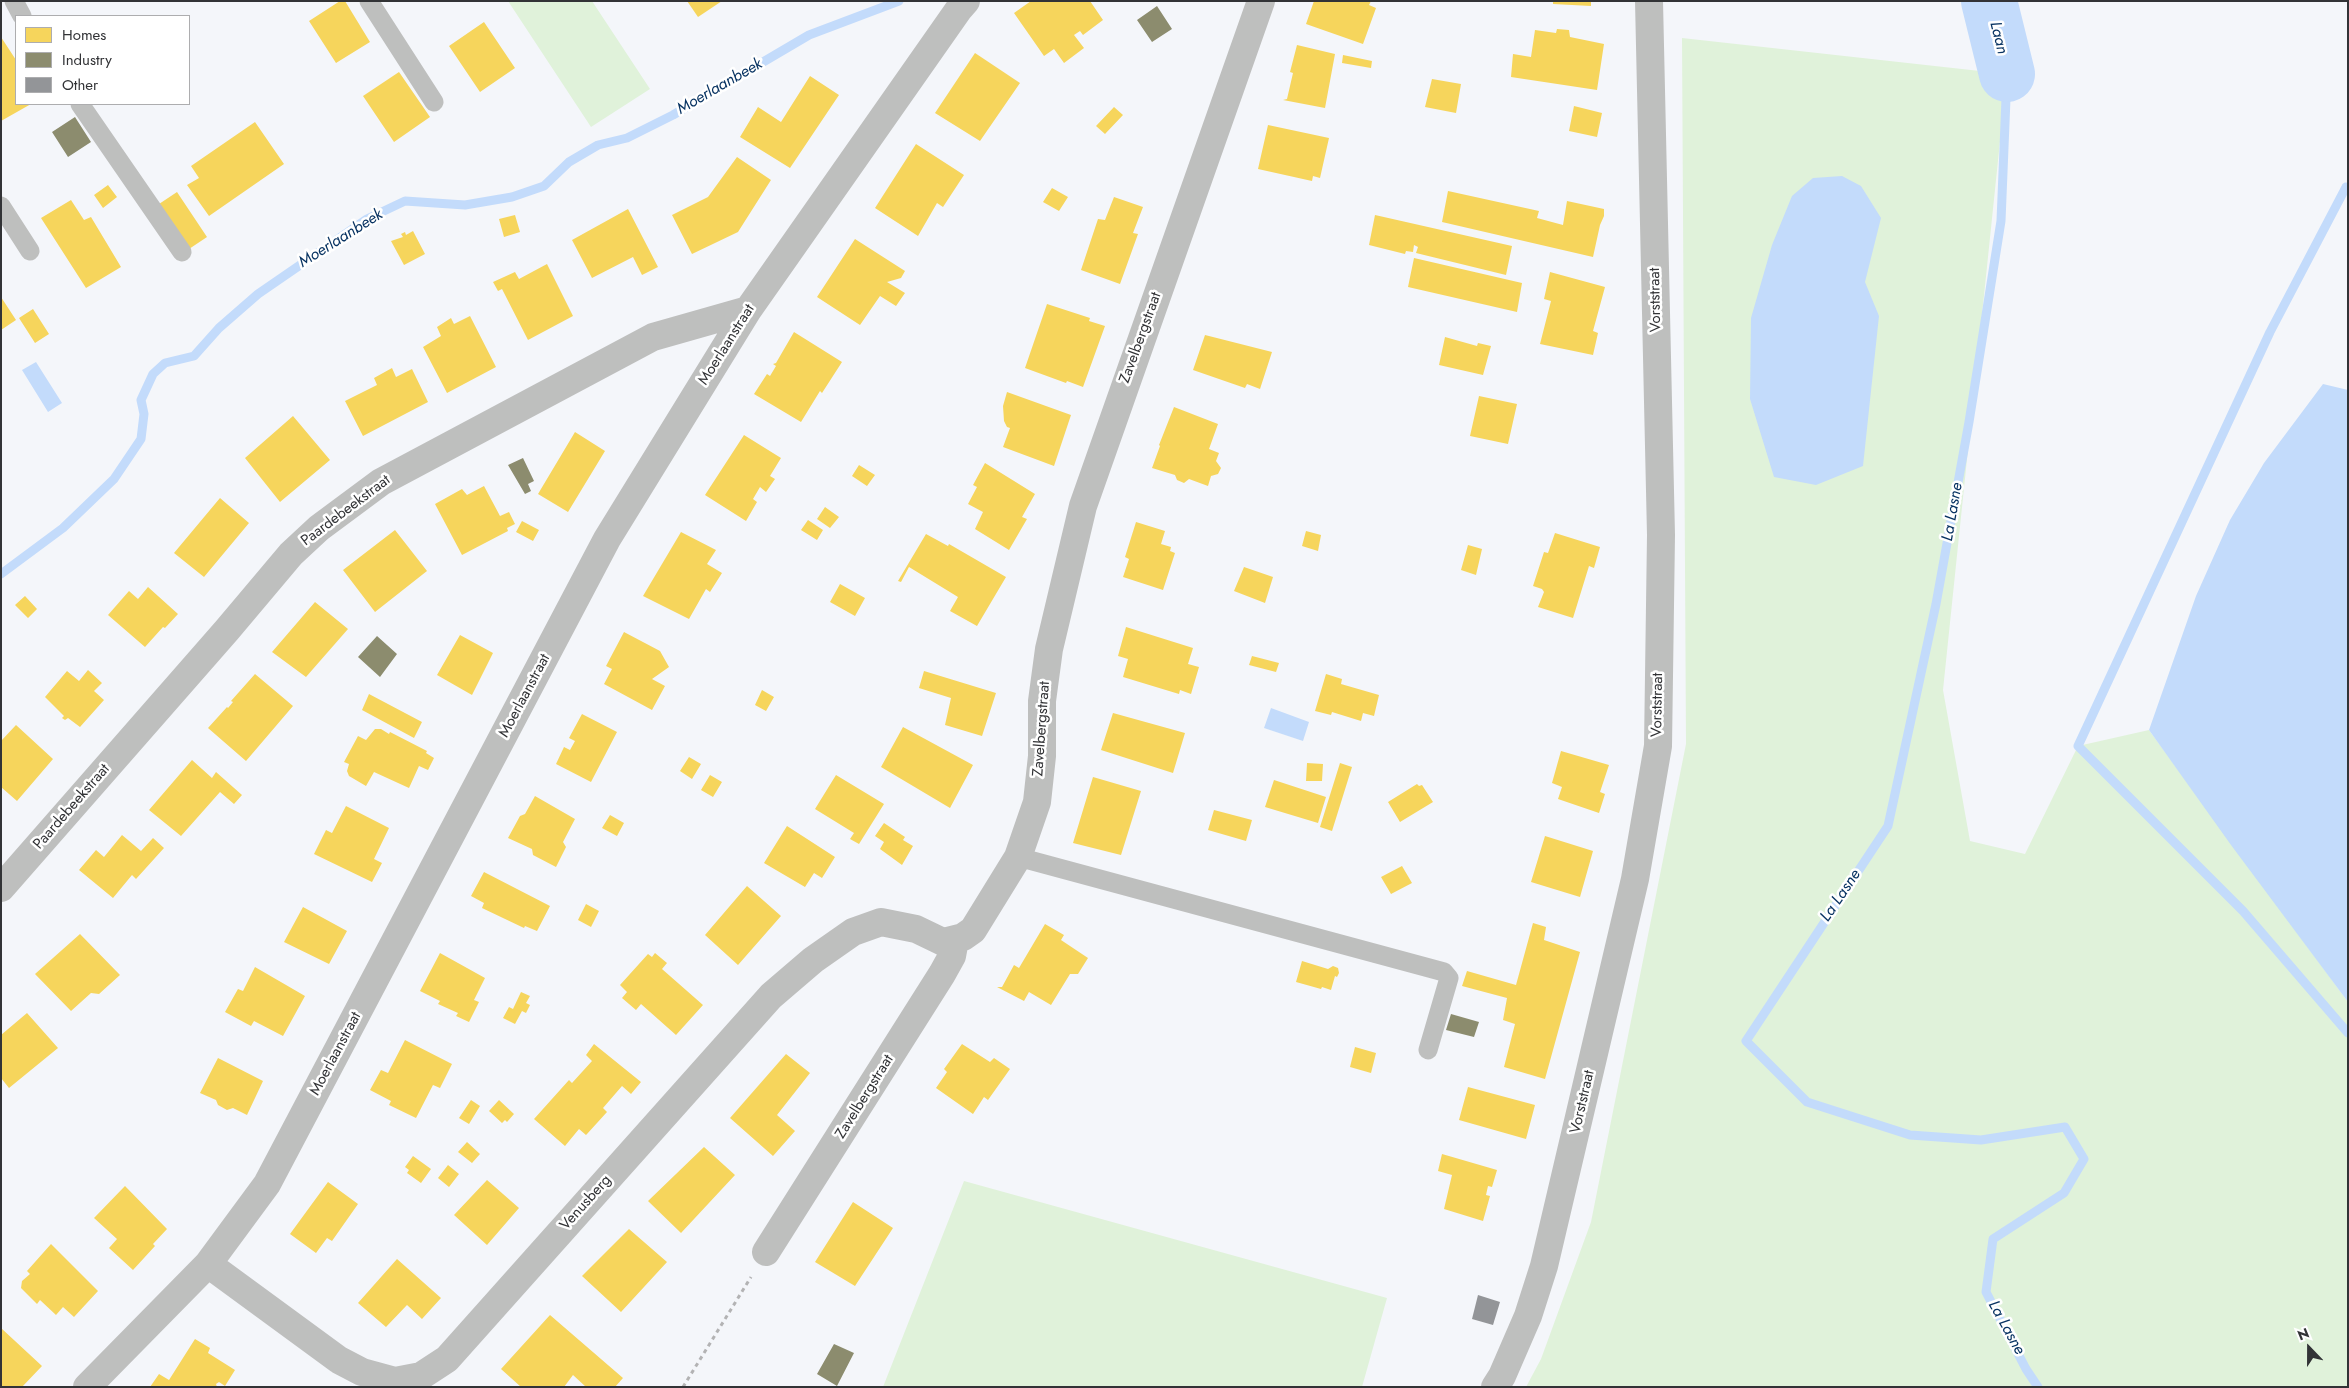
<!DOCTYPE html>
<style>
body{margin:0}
#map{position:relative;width:2349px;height:1388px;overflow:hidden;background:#f4f6fa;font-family:Jost,sans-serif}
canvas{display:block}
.frame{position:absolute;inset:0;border:2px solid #323336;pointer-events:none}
.legend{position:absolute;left:15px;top:15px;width:175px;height:90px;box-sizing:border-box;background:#fff;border:1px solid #adadaf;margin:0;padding:6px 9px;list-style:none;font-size:15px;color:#323336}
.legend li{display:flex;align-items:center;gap:10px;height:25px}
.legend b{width:25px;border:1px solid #adadaf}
.north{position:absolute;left:2284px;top:1323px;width:50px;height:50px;-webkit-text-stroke:4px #fff;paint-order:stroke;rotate:338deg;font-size:14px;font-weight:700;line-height:20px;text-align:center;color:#323336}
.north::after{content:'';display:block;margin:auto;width:18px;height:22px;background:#323336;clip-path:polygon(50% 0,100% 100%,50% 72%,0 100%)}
</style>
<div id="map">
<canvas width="2349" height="1388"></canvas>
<div class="frame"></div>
<ul class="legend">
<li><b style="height:14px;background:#f6d55c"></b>Homes</li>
<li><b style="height:14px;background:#8c8c6e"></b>Industry</li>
<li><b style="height:14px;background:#939598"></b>Other</li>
</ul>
<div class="north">N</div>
</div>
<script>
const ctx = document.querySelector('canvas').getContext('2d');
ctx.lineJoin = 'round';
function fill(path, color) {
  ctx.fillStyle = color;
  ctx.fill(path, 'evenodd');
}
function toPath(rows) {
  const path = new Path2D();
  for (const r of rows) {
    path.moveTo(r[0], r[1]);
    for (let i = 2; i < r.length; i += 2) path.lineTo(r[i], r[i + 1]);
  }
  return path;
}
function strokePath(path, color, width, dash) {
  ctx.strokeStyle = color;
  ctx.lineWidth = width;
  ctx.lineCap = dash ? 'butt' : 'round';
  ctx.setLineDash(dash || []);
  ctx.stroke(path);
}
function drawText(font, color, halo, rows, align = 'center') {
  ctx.font = font + ' Jost,sans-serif';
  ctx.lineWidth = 5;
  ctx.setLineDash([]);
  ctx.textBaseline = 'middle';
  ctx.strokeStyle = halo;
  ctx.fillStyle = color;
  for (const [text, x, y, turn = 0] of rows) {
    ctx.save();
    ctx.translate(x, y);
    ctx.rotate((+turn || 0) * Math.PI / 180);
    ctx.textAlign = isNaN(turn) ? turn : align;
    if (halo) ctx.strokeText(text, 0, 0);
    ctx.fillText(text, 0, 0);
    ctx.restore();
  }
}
const green = toPath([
 [508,1,592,1,650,89,591,127],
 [1682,38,2007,74,1943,690,1970,841,2025,854,2078,746,2149,730,2348,1002,2348,1387,1526,1387,1541,1359,1591,1222,1686,744],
 [964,1181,1387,1298,1362,1387,883,1387]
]);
const water = toPath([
 [1842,176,1861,186,1881,218,1865,282,1879,316,1863,466,1816,485,1774,477,1750,399,1751,318,1772,245,1792,196,1813,178],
 [36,362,62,403,48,412,22,370],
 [2323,384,2348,390,2348,1002,2231,845,2149,730,2196,596,2230,520,2264,463],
 [1271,708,1309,722,1303,741,1264,728]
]);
const homes = toPath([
 [340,1,345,1,370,42,336,63,309,21],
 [687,1,722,1,698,17],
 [1031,1,1090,1,1103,20,1083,35,1080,31,1074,35,1084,48,1064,63,1054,49,1044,56,1014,13],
 [1314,1,1371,1,1369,5,1376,8,1363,44,1306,24],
 [1553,1,1591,1,1591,6,1553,4],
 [484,22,515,68,480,92,449,46],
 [1557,29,1569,30,1570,37,1604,44,1597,90,1511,77,1513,54,1531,57,1535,30,1556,33],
 [1,37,16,60,16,104,31,104,1,121],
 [1297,45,1335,54,1325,108,1283,100,1287,99,1293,73,1290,72],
 [975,53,1020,83,980,141,935,113],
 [1343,55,1372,61,1371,68,1342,63],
 [399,72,430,117,394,142,363,96],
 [810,76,839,95,790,168,740,137,758,107,781,122],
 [1432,79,1461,84,1456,113,1425,107],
 [1574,106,1602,113,1597,137,1569,131],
 [1114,107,1123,115,1105,134,1096,126],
 [255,122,284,164,209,216,187,185,199,178,191,166],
 [1268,125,1329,138,1320,178,1313,176,1312,181,1258,169],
 [916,144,964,175,943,207,937,203,918,236,875,208],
 [737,157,771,180,738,232,692,254,672,215,708,197],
 [108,185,117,197,103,208,94,195],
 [1052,188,1068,197,1059,211,1043,202],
 [1448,191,1539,211,1537,218,1563,225,1567,201,1604,209,1604,216,1600,225,1593,257,1442,222],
 [177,192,207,237,189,249,159,204],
 [1114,197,1143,207,1133,233,1138,234,1120,284,1081,270,1098,219,1105,220],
 [71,200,84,220,91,217,121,267,86,288,41,218],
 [628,209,658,267,642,275,633,257,592,278,572,240],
 [515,215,520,232,504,237,499,219],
 [1375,215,1512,246,1506,275,1416,253,1418,247,1414,245,1413,252,1406,251,1405,254,1369,245],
 [413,231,425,254,404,265,391,241,403,237,401,234,405,232,406,235],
 [855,239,905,271,901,278,887,282,905,293,896,306,880,296,860,325,817,297],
 [1414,258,1522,283,1517,312,1408,287],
 [547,264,573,316,528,340,502,289,498,291,493,282,515,272,519,279],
 [1550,272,1605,287,1593,331,1598,333,1593,355,1540,344,1551,301,1544,299],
 [1,297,16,320,1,330],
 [1047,304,1090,318,1089,321,1105,326,1083,387,1067,381,1066,383,1025,368],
 [33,309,49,334,35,343,19,318],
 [470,316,496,367,447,393,423,347,441,336,437,327,451,318,454,324],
 [794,332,842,362,822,393,820,391,801,422,754,394,767,374,770,376,776,366,773,364,776,363],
 [1205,335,1272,352,1260,389,1247,384,1245,388,1193,370],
 [1445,337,1477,346,1478,343,1491,346,1483,375,1439,365],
 [392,368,396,377,412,369,428,402,363,436,345,401,377,385,374,378],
 [1007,392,1071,415,1054,466,1003,447,1010,428,1007,427,1004,421,1003,406],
 [1479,396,1517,404,1508,444,1470,436],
 [1174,407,1218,424,1209,449,1219,453,1216,461,1221,468,1218,474,1211,476,1208,486,1189,479,1184,483,1177,480,1175,475,1152,468,1160,446,1159,445],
 [293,416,330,460,280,502,245,458],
 [575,432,605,451,568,512,538,494],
 [744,435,781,458,770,476,775,479,766,492,760,487,753,499,757,502,746,521,705,495],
 [985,463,1035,494,1022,517,1027,519,1009,550,975,529,983,512,968,504,977,487,973,485],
 [859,465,875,475,867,486,852,476],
 [484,486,500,516,509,512,515,524,507,528,508,531,462,555,435,504,462,489,467,495],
 [220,498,249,523,204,577,174,553],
 [825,507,839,517,830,528,817,519],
 [808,520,823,530,817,540,801,530],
 [522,521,539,530,533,541,516,532],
 [1136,522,1165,531,1161,544,1171,547,1170,551,1175,553,1163,590,1123,577,1129,559,1125,557],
 [395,530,427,571,375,612,343,570],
 [1306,531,1321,535,1318,551,1302,546],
 [681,532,716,550,707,564,722,573,710,592,706,589,689,619,643,596],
 [1555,533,1600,547,1594,568,1589,566,1573,618,1538,607,1544,592,1542,589,1533,586,1544,552,1548,553],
 [926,534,948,546,949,544,1006,577,977,626,950,611,958,597,909,567,901,582,898,581],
 [1468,545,1482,549,1476,575,1461,570],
 [1244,567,1273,577,1265,603,1234,591],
 [840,584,865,598,855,616,830,602],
 [148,587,178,614,165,628,163,627,145,647,108,615,129,591,138,599],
 [25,596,37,609,28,618,15,605],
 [315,602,348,629,306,677,272,652],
 [1126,627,1193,648,1188,664,1199,667,1191,694,1180,690,1179,694,1123,677,1128,659,1118,656],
 [624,632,660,651,669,667,652,679,665,686,652,710,604,684,612,669,606,666],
 [460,635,493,653,472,695,437,675],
 [1252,656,1279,663,1276,672,1249,665],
 [88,670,102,683,94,691,104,700,80,727,68,718,65,720,62,718,64,716,45,697,67,671,79,681],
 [924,671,996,693,982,736,945,725,951,698,919,688],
 [255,674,293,706,246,761,208,728,227,707,228,708,233,702,231,701],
 [1326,674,1342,679,1341,684,1379,695,1374,716,1363,713,1361,721,1332,712,1331,715,1315,711],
 [762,690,774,697,766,711,755,705],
 [369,694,422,722,414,738,362,710],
 [1113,713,1185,733,1173,773,1101,750],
 [582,714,617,732,591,782,556,764,564,747,570,750,575,741,569,738],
 [16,725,53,759,17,801,1,787,1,741],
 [903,727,973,765,950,808,881,767],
 [375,729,381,729,389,734,390,732,427,751,426,753,434,758,428,770,419,766,409,788,374,772,366,786,349,776,347,771,349,764,344,762,358,736,366,740],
 [1561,751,1609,765,1600,792,1605,794,1599,813,1558,799,1562,787,1552,783],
 [689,757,701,764,692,779,680,771],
 [192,760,212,778,216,772,242,795,234,804,220,792,181,836,149,810],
 [1307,763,1323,764,1322,781,1306,781],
 [1340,763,1352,767,1332,831,1320,827],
 [710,775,722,782,713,797,701,790],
 [836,775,884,804,859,844,850,839,854,833,815,809],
 [1093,777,1141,791,1121,855,1073,843],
 [1274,780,1326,797,1318,823,1265,807],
 [1417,784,1419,786,1422,785,1433,802,1400,822,1388,802],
 [535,796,575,819,563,842,566,847,556,867,533,855,532,849,508,838,520,816,525,814],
 [346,806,389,828,374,859,382,863,372,882,314,854,326,830,332,833],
 [1214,810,1252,820,1246,841,1208,830],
 [610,815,624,823,617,836,602,828],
 [884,823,905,837,903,840,913,846,902,865,880,849,884,842,875,836],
 [787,826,835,857,822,878,814,873,805,887,764,863],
 [122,835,141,851,153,838,164,848,136,879,132,875,113,898,79,870,96,850,104,857],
 [1545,836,1593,851,1580,897,1531,882],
 [1402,866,1412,883,1391,894,1381,877],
 [484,872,550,906,537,931,525,926,524,928,482,908,484,903,471,896],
 [747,886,781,916,738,965,705,935],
 [586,904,599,911,591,927,578,920],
 [303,907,347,931,329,964,284,942],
 [1533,923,1546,927,1544,940,1580,952,1545,1079,1504,1067,1515,1024,1503,1020,1507,998,1462,986,1467,971,1516,985],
 [1045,924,1064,935,1061,940,1088,958,1078,974,1070,974,1051,1005,1029,992,1024,1001,997,987,1002,987,1014,965,1019,968],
 [80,934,120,975,99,994,91,993,71,1011,35,974],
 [440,953,485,978,474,1000,479,1002,469,1022,456,1016,458,1013,438,1004,440,1001,420,991],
 [655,953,667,963,662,969,703,1005,676,1035,641,1004,636,1010,622,998,627,992,620,985,648,954,652,957],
 [1302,961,1328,969,1333,966,1338,968,1339,973,1337,977,1335,976,1331,990,1322,987,1321,989,1296,982],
 [255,967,305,996,283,1036,254,1021,251,1026,225,1012,238,989,243,991],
 [521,992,530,996,526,1003,530,1005,526,1013,522,1011,515,1024,503,1018,509,1007,513,1009],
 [27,1013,58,1048,9,1088,1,1078,1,1035],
 [405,1040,452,1064,440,1088,433,1085,416,1118,389,1105,391,1101,370,1090,381,1070,388,1073],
 [594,1044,641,1082,631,1094,622,1086,603,1108,607,1112,587,1134,586,1135,579,1129,565,1146,534,1119,569,1080,572,1083,592,1061,586,1055],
 [962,1044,990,1062,994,1058,1010,1069,988,1100,984,1097,973,1114,936,1088,947,1072,944,1069],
 [1355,1047,1376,1053,1371,1073,1350,1067],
 [786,1054,810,1073,777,1115,795,1131,773,1156,730,1118],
 [218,1058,263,1081,247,1115,233,1108,227,1110,218,1105,216,1100,200,1093],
 [1468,1087,1535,1105,1526,1139,1459,1120],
 [471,1100,480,1106,469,1124,459,1118],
 [499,1100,514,1114,507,1122,505,1120,502,1123,489,1111],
 [467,1142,480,1154,472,1163,458,1152],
 [704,1147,735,1175,681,1233,648,1201],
 [1442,1154,1497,1170,1492,1187,1488,1186,1486,1195,1490,1196,1483,1221,1444,1209,1452,1175,1438,1171],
 [413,1156,431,1169,421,1183,407,1173,409,1170,405,1167],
 [448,1165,459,1174,449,1187,438,1178],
 [487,1180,519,1208,487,1245,454,1215],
 [328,1182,358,1204,332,1241,327,1238,316,1253,290,1234],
 [125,1186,167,1229,153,1244,155,1246,133,1270,109,1248,117,1239,94,1218],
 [853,1202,893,1228,855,1286,815,1262],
 [629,1229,667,1262,621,1312,582,1276],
 [51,1244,98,1291,74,1317,63,1307,56,1315,40,1300,37,1304,21,1288,22,1281,30,1274,27,1271],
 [397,1259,441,1298,422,1319,407,1305,386,1327,358,1303],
 [550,1315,623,1378,615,1387,586,1387,573,1375,564,1387,521,1387,501,1369],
 [1,1328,42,1366,22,1387,1,1387],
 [195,1339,210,1348,208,1353,235,1370,225,1386,219,1382,216,1384,217,1387,150,1387,159,1374,169,1380]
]);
const industry = toPath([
 [1157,6,1172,29,1152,42,1137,20],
 [75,117,91,142,68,157,52,132],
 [523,458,534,481,528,484,531,491,525,494,508,465],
 [377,636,397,654,380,677,358,657],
 [1451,1014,1479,1022,1474,1037,1446,1030],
 [834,1344,854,1353,837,1386,817,1374]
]);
const stream = toPath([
 [2007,74,2001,221,1969,422,1936,604,1888,826,1746,1041,1807,1102,1910,1135,1981,1140,2065,1127,2084,1159,2064,1193,1993,1239,1986,1292,2026,1369,2038,1387],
 [2348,189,2346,187,2270,332,2078,746,2243,911,2348,1033],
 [1,574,63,528,114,479,141,439,144,414,141,400,153,374,165,363,194,356,219,328,258,294,367,219,405,201,465,205,512,197,544,186,569,162,598,145,627,138,673,115,809,35,899,1]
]);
const river = toPath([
 [1989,1,2007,74]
]);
const building = toPath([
 [1478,1295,1500,1302,1493,1325,1472,1319]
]);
const path = toPath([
 [683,1387,751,1277]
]);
const lane = toPath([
 [14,1,22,16],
 [369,1,434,102],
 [80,104,182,252],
 [1,206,30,251],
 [1018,857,1444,972,1449,978,1428,1050]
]);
const street = toPath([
 [1,888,227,630,291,554,319,528,381,482,653,337,748,310],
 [766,1252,942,974,952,956,955,940],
 [208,1264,339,1360,362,1372,395,1381,421,1376,447,1359,771,996,813,960,853,932,881,922,916,929,943,942,963,937,973,930,1018,857,1037,802,1042,756,1042,701,1049,649,1083,506,1261,1],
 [87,1387,208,1264,267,1184,607,539,748,310,959,9,966,1],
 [1495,1387,1502,1376,1528,1316,1544,1266,1635,879,1658,746,1661,535,1649,1]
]);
const streetNames = [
 ["Vorststraat",1656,300,-91],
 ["Zavelbergstraat",1141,338,-70],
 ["Moerlaanstraat",727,345,-58],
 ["Paardebeekstraat",346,511,-37],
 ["Moerlaanstraat",525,696,-62],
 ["Vorststraat",1658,705,-89],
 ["Zavelbergstraat",1042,729,-86],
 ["Paardebeekstraat",72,807,-49],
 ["Moerlaanstraat",336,1054,-62],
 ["Zavelbergstraat",865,1097,-58],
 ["Vorststraat",1583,1102,-77],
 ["Venusberg",586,1203,-48]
];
const waterNames = [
 ["Laan",1998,38,76],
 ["Moerlaanbeek",720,87,-30],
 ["Moerlaanbeek",341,239,-32],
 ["La Lasne",1953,512,-80],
 ["La Lasne",1841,896,-56],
 ["La Lasne",2006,1328,61]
];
fill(green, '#e0f2da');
fill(water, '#c3dbfb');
fill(homes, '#f6d55c');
fill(industry, '#8c8c6e');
strokePath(stream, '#c3dbfb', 9);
strokePath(river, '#c3dbfb', 56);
fill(building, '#939598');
strokePath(path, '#b3b3b4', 3, [4, 4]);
strokePath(lane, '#bebfbe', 19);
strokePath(street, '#bebfbe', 28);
drawText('15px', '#323336', '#fff', streetNames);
drawText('italic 16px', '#083362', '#fff', waterNames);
</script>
